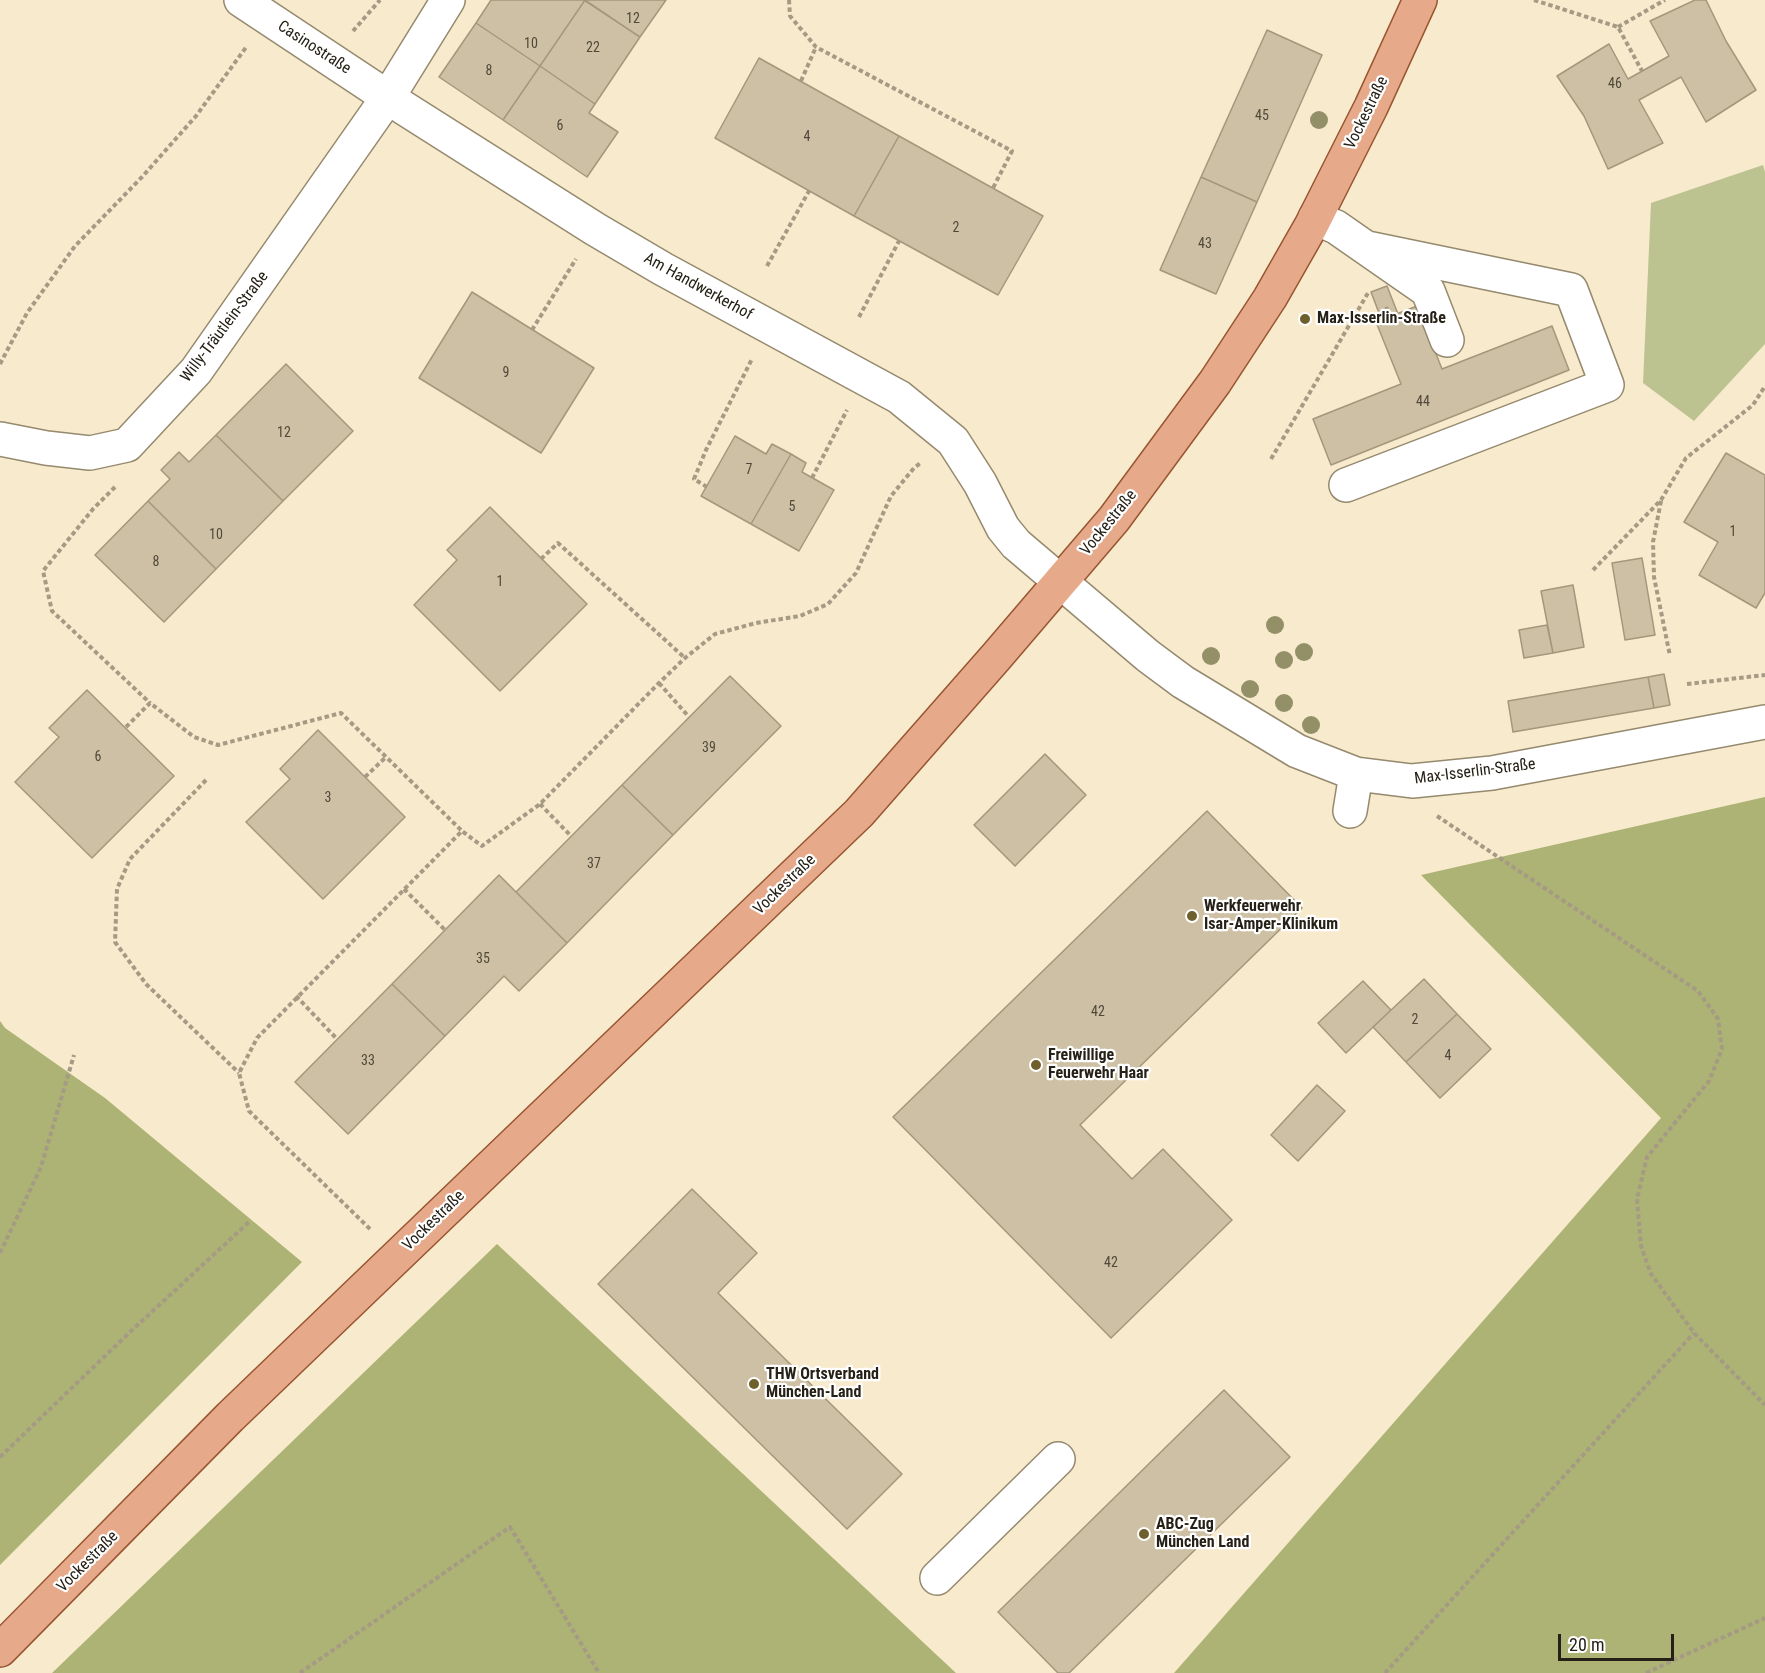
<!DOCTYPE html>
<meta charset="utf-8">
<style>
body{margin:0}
#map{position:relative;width:1765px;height:1673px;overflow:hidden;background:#f8eacd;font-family:"Roboto Condensed",sans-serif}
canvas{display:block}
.scale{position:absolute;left:1558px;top:1634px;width:116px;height:27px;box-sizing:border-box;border:3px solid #262116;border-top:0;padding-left:8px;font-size:18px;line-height:21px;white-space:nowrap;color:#262116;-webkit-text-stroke:4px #fff;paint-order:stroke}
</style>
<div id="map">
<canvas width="1765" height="1673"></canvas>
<div class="scale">20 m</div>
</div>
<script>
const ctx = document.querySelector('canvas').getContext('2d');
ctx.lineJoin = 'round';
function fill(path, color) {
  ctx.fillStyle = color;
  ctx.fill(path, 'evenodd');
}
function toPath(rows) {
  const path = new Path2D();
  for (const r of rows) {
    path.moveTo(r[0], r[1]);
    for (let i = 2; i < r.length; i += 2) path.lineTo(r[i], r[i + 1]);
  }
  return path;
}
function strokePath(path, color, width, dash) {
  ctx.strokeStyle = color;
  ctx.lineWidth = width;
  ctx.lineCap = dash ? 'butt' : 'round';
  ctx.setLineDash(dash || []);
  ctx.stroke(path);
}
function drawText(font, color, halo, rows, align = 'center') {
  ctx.font = font + ' "Roboto Condensed",sans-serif';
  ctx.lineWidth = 4.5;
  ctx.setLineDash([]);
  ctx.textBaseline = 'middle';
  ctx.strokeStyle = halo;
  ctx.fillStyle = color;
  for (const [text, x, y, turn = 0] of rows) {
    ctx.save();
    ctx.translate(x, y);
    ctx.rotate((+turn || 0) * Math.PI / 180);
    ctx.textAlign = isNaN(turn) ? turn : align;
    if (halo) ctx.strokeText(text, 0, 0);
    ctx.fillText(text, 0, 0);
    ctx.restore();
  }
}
const green = toPath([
 [1763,165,1765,172,1765,344,1694,421,1643,383,1651,203]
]);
const forest = toPath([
 [1765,797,1765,1673,1174,1673,1661,1118,1421,875],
 [0,1021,5,1028,105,1098,302,1262,0,1565],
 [497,1244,956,1673,52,1673]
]);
const building = toPath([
 [491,0,585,0,540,66,476,23,491,0],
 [584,0,666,0,640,37,584,0],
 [585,0,640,37,595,104,540,66,585,0],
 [1695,0,1706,0,1726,41,1756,90,1706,122,1681,77,1639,100,1663,143,1608,169,1584,116,1557,76,1609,44,1628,79,1669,56,1650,21,1695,0],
 [476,23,540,66,503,120,439,77,476,23],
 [1267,30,1322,55,1257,202,1201,177,1267,30],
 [759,58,899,136,854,216,715,138,759,58],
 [540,66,595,104,589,113,618,132,587,177,503,120,540,66],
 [899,136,1043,216,998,295,854,216,899,136],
 [1201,177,1257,202,1216,294,1160,270,1201,177],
 [1387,286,1398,314,1382,321,1371,292,1387,286],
 [472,292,594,368,541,453,419,378,472,292],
 [1417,306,1442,369,1552,326,1569,370,1331,465,1313,419,1401,384,1376,322,1417,306],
 [286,364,353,431,283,501,216,435,286,364],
 [216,435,283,501,216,569,148,501,170,479,161,470,179,452,189,462,216,435],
 [735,436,766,454,772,444,791,454,751,524,701,496,735,436],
 [1726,453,1765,475,1765,593,1756,608,1699,575,1718,542,1684,522,1726,453],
 [791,454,806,463,802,472,834,490,799,551,751,524,791,454],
 [148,501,216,569,164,622,95,555,148,501],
 [490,507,587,604,500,691,414,605,457,560,447,550,490,507],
 [1642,558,1655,635,1625,640,1612,563,1642,558],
 [1573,585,1584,647,1553,653,1541,591,1573,585],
 [1547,625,1553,653,1524,658,1519,630,1547,625],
 [1664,674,1670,705,1654,708,1648,677,1664,674],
 [730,676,781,726,673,835,622,785,730,676],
 [1648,677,1654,708,1513,732,1508,701,1648,677],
 [87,690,174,776,92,858,15,782,59,737,49,728,87,690],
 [318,730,405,817,323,899,246,822,290,779,280,769,318,730],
 [1045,754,1086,795,1015,866,974,825,1045,754],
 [622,785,673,835,567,943,516,892,622,785],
 [1207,811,1302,908,1080,1125,1132,1179,1163,1149,1232,1220,1111,1338,893,1117,1207,811],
 [499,875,567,943,519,991,504,976,445,1036,392,984,499,875],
 [1424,979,1457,1014,1406,1062,1373,1027,1424,979],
 [1363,981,1391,1010,1346,1053,1318,1023,1363,981],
 [392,984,445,1036,348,1134,295,1082,392,984],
 [1457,1014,1491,1049,1440,1098,1406,1062,1457,1014],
 [1317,1085,1345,1111,1298,1161,1271,1135,1317,1085],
 [692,1189,757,1253,718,1293,902,1474,847,1529,598,1284,692,1189],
 [1224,1390,1290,1457,1069,1673,1058,1673,998,1612,1224,1390]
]);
const path = toPath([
 [789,0,790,16,816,47,1012,151,993,188],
 [1534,0,1618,27,1642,71],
 [1618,27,1665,0],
 [353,31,380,0],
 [801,81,816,47],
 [767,266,809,191],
 [1386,307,1390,317],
 [859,317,899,241],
 [532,330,576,259],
 [0,364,27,313,75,246,142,177,196,116,247,46],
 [1271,459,1368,293],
 [812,478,847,410],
 [115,487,93,509,43,571,52,611,150,703],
 [707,487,694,479,706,450,752,359],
 [1661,501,1653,542,1654,577,1670,656],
 [541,559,558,543,685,658],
 [1593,570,1661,500,1686,458,1753,405,1765,386],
 [659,683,689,717],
 [1687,684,1765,675],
 [126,727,150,703,194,737,218,745,341,713,462,831],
 [365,777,386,757],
 [206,780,130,859,117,889,115,942,146,984,239,1073],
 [540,804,571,836],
 [1437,816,1698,991,1718,1019,1722,1049,1709,1081,1647,1157,1637,1199,1641,1246,1651,1274,1694,1333,1765,1405],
 [404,889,445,930],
 [296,996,337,1039],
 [370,1229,249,1111,239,1073,257,1038,462,831,482,846,540,804,659,683,685,658,715,634,756,623,800,616,828,604,856,573,891,496,914,468,922,462],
 [0,1253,41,1167,74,1055],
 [0,1457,130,1332,249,1222],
 [300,1673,510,1527,599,1673],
 [1385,1673,1694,1333],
 [1646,1673,1765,1618]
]);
const minor = toPath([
 [241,0,404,108,595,229,663,269,899,397,953,441,980,483,1003,528,1016,544,1148,656,1183,682,1297,751,1356,774,1412,781,1492,773,1765,722],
 [1315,218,1336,227,1428,291,1447,340],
 [0,439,46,448,90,453,127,445,196,371,388,97,448,0],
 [1346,485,1607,385,1571,290,1367,248],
 [1350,811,1356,774],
 [937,1578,1058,1459]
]);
const major = toPath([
 [0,1650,230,1417,859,813,996,657,1114,519,1215,382,1270,298,1311,226,1371,107,1420,0]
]);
const trees = [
 [1319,120],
 [1275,625],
 [1304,652],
 [1211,656],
 [1284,660],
 [1250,689],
 [1284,703],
 [1311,725]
];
const markers = [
 [1305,319,6,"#6e5f2d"],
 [1192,916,6,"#6e5f2d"],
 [1036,1065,6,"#6e5f2d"],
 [754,1384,6,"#6e5f2d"],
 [1144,1534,6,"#6e5f2d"]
];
const numberNames = [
 ["12",633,19],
 ["10",531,44],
 ["22",593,48],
 ["8",489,71],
 ["46",1615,84],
 ["45",1262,116],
 ["6",560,126],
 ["4",807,137],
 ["2",956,228],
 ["43",1205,244],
 ["9",506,373],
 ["44",1423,402],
 ["12",284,433],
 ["7",749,470],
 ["5",792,507],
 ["1",1733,532],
 ["10",216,535],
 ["8",156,562],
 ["1",500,582],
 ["39",709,748],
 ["6",98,757],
 ["3",328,798],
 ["37",594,864],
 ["35",483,959],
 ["42",1098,1012],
 ["2",1415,1020],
 ["4",1448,1056],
 ["33",368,1061],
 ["42",1111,1263]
];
const streetNames = [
 ["Casinostraße",314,48,33],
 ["Vockestraße",1367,113,-64],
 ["Am Handwerkerhof",698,287,29],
 ["Willy-Träutlein-Straße",225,327,-53],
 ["Vockestraße",1109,523,-51],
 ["Max-Isserlin-Straße",1475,772,-7],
 ["Vockestraße",785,885,-44],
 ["Vockestraße",434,1221,-44],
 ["Vockestraße",88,1562,-45]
];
const poiNames = [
 ["Max-Isserlin-Straße",1317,319],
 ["Werkfeuerwehr",1204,907],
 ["Isar-Amper-Klinikum",1204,925],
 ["Freiwillige",1048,1056],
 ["Feuerwehr Haar",1048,1074],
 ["THW Ortsverband",766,1375],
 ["München-Land",766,1393],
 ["ABC-Zug",1156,1525],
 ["München Land",1156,1543]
];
fill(green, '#bcc390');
fill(forest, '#acb374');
fill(building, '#cdc0a4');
strokePath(building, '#a3977c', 1.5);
strokePath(minor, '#95896e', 36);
strokePath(major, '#985530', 36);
strokePath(path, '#a59a84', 4, [4.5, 3]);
strokePath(minor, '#fff', 33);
strokePath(major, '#e6aa8b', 33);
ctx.fillStyle = '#939068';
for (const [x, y] of trees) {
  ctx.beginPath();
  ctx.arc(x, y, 9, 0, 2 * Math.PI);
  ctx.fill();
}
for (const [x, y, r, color] of markers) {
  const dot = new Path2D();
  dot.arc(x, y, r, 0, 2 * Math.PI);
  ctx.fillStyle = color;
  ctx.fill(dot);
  strokePath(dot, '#fff', 2);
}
drawText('14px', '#50493a', null, numberNames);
drawText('16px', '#262116', '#fff', streetNames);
drawText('bold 16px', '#262116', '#fff', poiNames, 'left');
</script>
